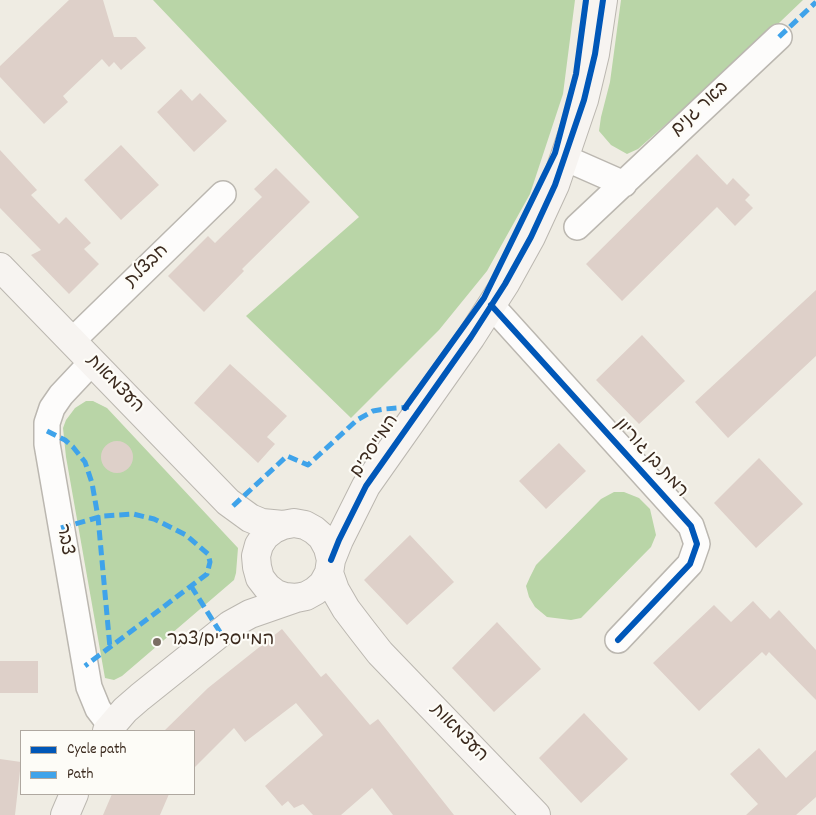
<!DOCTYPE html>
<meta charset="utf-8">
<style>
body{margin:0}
#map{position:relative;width:816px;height:815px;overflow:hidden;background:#efece3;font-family:Dekko,sans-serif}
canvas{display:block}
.legend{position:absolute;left:20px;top:730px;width:175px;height:65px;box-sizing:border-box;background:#fdfcf7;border:1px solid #afa8a0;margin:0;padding:6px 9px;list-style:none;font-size:15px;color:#3b2a1e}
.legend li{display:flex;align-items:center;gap:10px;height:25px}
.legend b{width:25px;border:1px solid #afa8a0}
</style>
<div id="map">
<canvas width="816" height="815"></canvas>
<ul class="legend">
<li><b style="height:6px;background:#0057b8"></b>Cycle path</li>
<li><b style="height:6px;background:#3fa3ea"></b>Path</li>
</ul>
</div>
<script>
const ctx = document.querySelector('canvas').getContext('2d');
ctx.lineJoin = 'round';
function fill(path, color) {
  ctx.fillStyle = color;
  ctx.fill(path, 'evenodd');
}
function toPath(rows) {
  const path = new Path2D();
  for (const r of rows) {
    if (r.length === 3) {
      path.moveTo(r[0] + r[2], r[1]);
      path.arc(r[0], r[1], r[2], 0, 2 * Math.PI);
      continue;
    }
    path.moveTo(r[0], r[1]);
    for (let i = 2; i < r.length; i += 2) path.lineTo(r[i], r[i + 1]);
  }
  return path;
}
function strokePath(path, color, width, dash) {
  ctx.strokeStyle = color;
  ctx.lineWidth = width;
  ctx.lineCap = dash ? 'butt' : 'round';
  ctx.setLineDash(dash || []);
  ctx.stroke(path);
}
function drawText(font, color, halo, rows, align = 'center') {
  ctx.font = font + ' Dekko,"Playpen Sans Hebrew",sans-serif';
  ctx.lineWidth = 4.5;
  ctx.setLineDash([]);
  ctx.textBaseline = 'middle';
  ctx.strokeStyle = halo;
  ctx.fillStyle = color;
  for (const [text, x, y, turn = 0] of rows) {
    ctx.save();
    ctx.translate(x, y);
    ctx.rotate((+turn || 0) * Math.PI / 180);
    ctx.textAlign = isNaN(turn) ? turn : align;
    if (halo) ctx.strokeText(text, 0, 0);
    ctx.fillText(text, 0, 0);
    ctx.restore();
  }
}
const green = toPath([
 [153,0,575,0,563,94,530,194,487,271,439,330,351,418,246,316,359,217],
 [621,0,803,0,757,44,638,149,627,154,611,145,599,131,601,117,610,82],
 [86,401,93,401,107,408,238,548,236,573,234,580,122,676,114,680,105,678,66,457,63,428,66,420,75,408],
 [614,492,624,492,639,498,650,509,656,535,651,547,581,618,571,620,547,617,535,607,529,597,526,586,530,577,536,565,601,499]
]);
const building = toPath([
 [69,0,103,0,114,37,136,37,146,48,121,70,114,62,109,67,102,59,63,96,68,102,44,124,0,77,0,66],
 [181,89,192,101,200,93,227,121,194,152,157,112],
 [121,145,159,185,121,220,84,180],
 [0,150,37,190,31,195,59,224,66,217,91,243,84,249,99,264,69,294,31,255,41,250,0,208],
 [697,154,727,185,733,178,750,195,745,200,753,208,735,226,717,207,622,301,586,264],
 [276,168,310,202,242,269,244,271,204,312,168,276,208,236,215,243,262,197,254,189],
 [816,290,816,356,728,438,695,402],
 [642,335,685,381,639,424,596,380],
 [230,364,287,416,267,437,275,444,258,463,194,403],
 [117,457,16],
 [559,443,586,471,546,509,519,481],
 [759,458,803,504,756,548,714,503],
 [410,535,454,582,407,625,364,580],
 [753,601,770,619,779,610,816,650,816,700,769,652,766,656,762,652,699,711,653,663,714,605,731,622],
 [497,622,541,669,494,712,452,668],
 [282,629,321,677,326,673,370,725,378,719,454,815,393,815,372,788,341,815,313,815,303,804,294,808,288,801,282,806,265,786,323,735,296,703,245,742,234,728,194,768,194,731,164,731,208,688],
 [0,661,38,661,38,693,0,693],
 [584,713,628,759,581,803,539,758],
 [759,748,786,778,816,750,816,797,796,815,746,815,758,804,730,774],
 [0,759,21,762,15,815,0,815],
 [112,794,169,794,160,815,103,815]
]);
const street = toPath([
 [565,158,624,184],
 [577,227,779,37],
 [491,305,691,526,697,544,690,564,618,640],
 [72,341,223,194],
 [92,362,61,395,52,408,47,423,47,444,89,687,98,709,111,726]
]);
const secondary = toPath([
 [0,267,228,502,250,518,262,523,283,525],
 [331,560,339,540,366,486,471,337,505,284,531,237,555,185,584,100,595,54,603,0],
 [329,573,323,584,315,591,306,596,296,598,285,597,276,594,267,587,260,578,257,567,256,556,259,545,265,536,274,529,283,525,294,523,305,525,314,530,322,537,328,548,331,560,329,573,335,590,346,609,362,630,380,653,536,815],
 [107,731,125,710,140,697,230,625,250,614,296,598],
 [65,815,74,794]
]);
const quiet = toPath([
 [779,37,816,2],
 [47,431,65,440,73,447,85,462,92,483,98,517,110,648],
 [233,506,287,456,308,465,357,420,373,411,385,409,409,407],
 [61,528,103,516,133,514,154,519,186,535,208,554,210,562,207,574,85,666],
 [191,586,220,632]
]);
const cycleway = toPath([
 [491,305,691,526,697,544,690,564,618,640],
 [405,408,484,298,555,153,576,74,586,0],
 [331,560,339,540,366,486,471,337,505,284,531,237,555,185,584,100,595,54,603,0]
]);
const markers = [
 [157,642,5,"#7a6e63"]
];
const streetNames = [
 ["באר גנים",701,110,-43],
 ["חבצלת",148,267,-44],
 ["העצמאות",114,385,46],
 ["המייסדים",376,447,-56],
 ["רמת בן גוריון",650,459,48],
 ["צבר",63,540,80],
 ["העצמאות",458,734,46]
];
const poiNames = [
 ["המייסדים/צבר",167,642]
];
fill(green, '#b9d5a7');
fill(building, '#ded0c9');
strokePath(street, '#bbb7b0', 28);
strokePath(secondary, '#bbb7b0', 30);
strokePath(street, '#fdfcfb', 25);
strokePath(secondary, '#f7f4f1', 28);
strokePath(quiet, '#3fa3ea', 5, [10, 5]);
strokePath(cycleway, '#0057b8', 6);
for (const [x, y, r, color] of markers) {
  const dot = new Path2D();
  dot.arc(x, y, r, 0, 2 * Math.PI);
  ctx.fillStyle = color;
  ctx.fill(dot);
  strokePath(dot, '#fdfcf7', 2);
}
drawText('18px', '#3b2a1e', '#fdfcf7', streetNames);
drawText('18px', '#3b2a1e', '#fdfcf7', poiNames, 'left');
</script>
